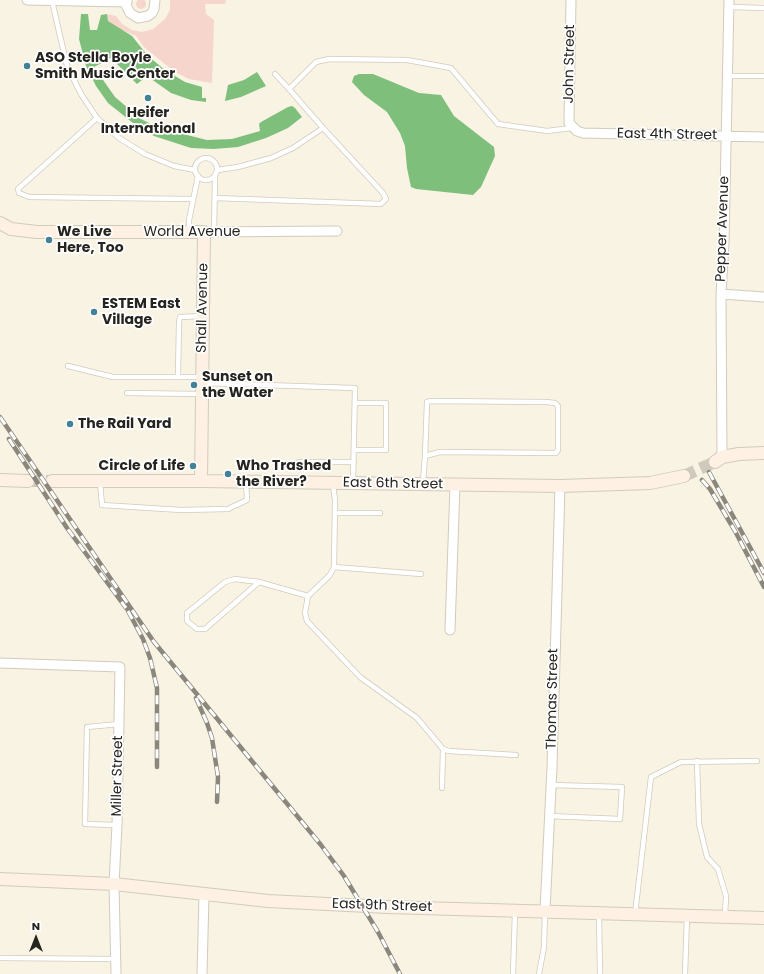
<!DOCTYPE html>
<style>
body{margin:0}
#map{position:relative;width:764px;height:974px;overflow:hidden;background:#f9f3e4;font-family:Poppins,sans-serif}
canvas{display:block}
.north{position:absolute;left:16px;top:918px;width:40px;height:40px;-webkit-text-stroke:3px #fff;paint-order:stroke;rotate:0deg;font-size:11px;font-weight:700;line-height:16px;text-align:center;color:#26241e}
.north::after{content:'';display:block;margin:auto;width:14px;height:18px;background:#26241e;clip-path:polygon(50% 0,100% 100%,50% 72%,0 100%)}
</style>
<div id="map">
<canvas width="764" height="974"></canvas>
<div class="north">N</div>
</div>
<script>
const ctx = document.querySelector('canvas').getContext('2d');
ctx.lineJoin = 'round';
function fill(path, color) {
  ctx.fillStyle = color;
  ctx.fill(path, 'evenodd');
}
function toPath(rows) {
  const path = new Path2D();
  for (const r of rows) {
    if (r.length === 3) {
      path.moveTo(r[0] + r[2], r[1]);
      path.arc(r[0], r[1], r[2], 0, 2 * Math.PI);
      continue;
    }
    path.moveTo(r[0], r[1]);
    for (let i = 2; i < r.length; i += 2) path.lineTo(r[i], r[i + 1]);
  }
  return path;
}
function strokePath(path, color, width, dash) {
  ctx.strokeStyle = color;
  ctx.lineWidth = width;
  ctx.lineCap = dash ? 'butt' : 'round';
  ctx.setLineDash(dash || []);
  ctx.stroke(path);
}
function drawText(font, color, halo, rows, align = 'center') {
  ctx.font = font + ' Poppins,sans-serif';
  ctx.lineWidth = 3.5;
  ctx.setLineDash([]);
  ctx.textBaseline = 'middle';
  ctx.strokeStyle = halo;
  ctx.fillStyle = color;
  for (const [text, x, y, turn = 0] of rows) {
    ctx.save();
    ctx.translate(x, y);
    ctx.rotate((+turn || 0) * Math.PI / 180);
    ctx.textAlign = isNaN(turn) ? turn : align;
    if (halo) ctx.strokeText(text, 0, 0);
    ctx.fillText(text, 0, 0);
    ctx.restore();
  }
}
const green = toPath([
 [141,4,5],
 [170,0,226,0,225,4,205,4,206,14,214,20,212,83,189,79,175,72,144,47,136,36,115,27,108,21,107,14,116,16,122,24,132,30,142,32,153,29,165,19,170,10]
]);
const water = toPath([
 [81,14,88,14,90,30,97,30,101,15,107,14,108,21,132,36,148,56,165,70,185,82,202,87,202,98,206,98,206,102,191,100,171,93,147,76,137,84,111,58,94,67,115,97,141,119,159,128,207,140,232,139,260,131,259,124,261,122,288,107,292,106,295,108,302,117,288,128,266,138,238,147,214,149,191,148,154,136,138,127,108,103,96,86,86,66,79,39],
 [257,72,266,86,241,97,225,101,228,85,244,80],
 [359,74,373,74,419,93,441,95,454,116,494,147,495,156,481,187,473,195,416,189,411,187,407,168,405,146,400,133,387,112,364,95,352,82,354,76]
]);
const secondaryTunnel = toPath([
 [684,476,715,462],
 [28,481,52,481]
]);
const lane = toPath([
 [52,1,67,66,81,94,97,118,119,138,145,154,174,166,195,170],
 [729,7,764,8],
 [275,74,289,89],
 [727,76,764,76],
 [97,118,18,189,19,193,29,197,193,199],
 [323,128,289,89,316,62,329,59,407,60,451,68,498,124,547,131,572,128],
 [206,169,11],
 [215,198,381,204,386,199,383,193,323,128,293,148,271,158,238,167,217,170],
 [189,232,189,220,198,176],
 [214,232,215,176],
 [68,366,113,377,201,377],
 [178,377,179,322,180,317,203,316],
 [204,383,355,388,353,482],
 [127,393,200,394],
 [354,450,386,450,386,403,355,403],
 [299,462,354,462],
 [100,482,102,505,181,510,228,509,247,500,246,482],
 [423,482,425,456,440,452,556,453,558,450,558,406,555,403,546,402,431,401,427,402,425,456],
 [333,485,335,500,334,567,330,575,308,596,305,613,307,621,360,677,417,718,443,749,449,751,516,755],
 [335,513,380,513],
 [334,567,421,574],
 [259,582,205,629,197,629,187,621,187,613,225,582,235,579,259,582,308,596],
 [697,761,699,824,707,857,718,869,726,896,725,915],
 [442,788,443,749],
 [549,816,620,819,622,787,551,785],
 [117,825,85,824,87,727,119,724],
 [635,914,651,777,681,762,757,761],
 [599,915,600,974],
 [0,958,116,959],
 [513,974,515,912],
 [539,974,544,947,545,912],
 [685,974,687,917]
]);
const street = toPath([
 [27,0,127,2],
 [127,0,126,5,130,13,138,18,148,16,152,13,154,9,155,0],
 [571,0,569,123,577,131,583,133,764,137],
 [204,232,337,231],
 [721,294,764,297],
 [722,457,721,294,724,243,729,0],
 [450,630,455,485],
 [0,663,120,667,117,825,114,884,116,974],
 [545,911,552,767,560,486],
 [202,974,204,895]
]);
const secondary = toPath([
 [0,223,11,229,37,232,204,232,201,481],
 [715,462,722,457,739,454,764,453],
 [0,480,28,481],
 [52,481,201,481,560,486,650,483,684,476],
 [0,879,114,884,268,901,387,907,764,918]
]);
const rail = toPath([
 [0,417,154,642,321,845,344,876,378,932,400,974],
 [9,439,67,528,126,608],
 [709,472,764,573],
 [702,480,710,489,735,531,764,587],
 [128,611,143,639,150,658,157,688,157,767],
 [196,698,207,723,212,738,218,777,217,802]
]);
const markers = [
 [27,66,4,"#438197"],
 [148,98,4,"#438197"],
 [49,240,4,"#438197"],
 [94,312,4,"#438197"],
 [194,385,4,"#438197"],
 [70,424,4,"#438197"],
 [193,466,4,"#438197"],
 [228,474,4,"#438197"]
];
const poiNames = [
 ["ASO Stella Boyle",35,58],
 ["Smith Music Center",35,74],
 ["Heifer",148,113,"center"],
 ["International",148,129,"center"],
 ["We Live",57,232],
 ["Here, Too",57,248],
 ["ESTEM East",102,304],
 ["Village",102,320],
 ["Sunset on",202,377],
 ["the Water",202,393],
 ["The Rail Yard",78,424],
 ["Circle of Life",185,466,"right"],
 ["Who Trashed",236,466],
 ["the River?",236,482]
];
const streetNames = [
 ["John Street",570,64,-89],
 ["East 4th Street",667,135,1],
 ["Pepper Avenue",723,229,-88],
 ["World Avenue",192,232],
 ["Shall Avenue",203,308,-89],
 ["East 6th Street",393,484,1],
 ["Thomas Street",553,699,-89],
 ["Miller Street",118,776,-89],
 ["East 9th Street",382,906,2]
];
fill(green, '#f6d5cc');
fill(water, '#7ebf7b');
strokePath(secondaryTunnel, '#cfcabc', 12, [12, 6]);
strokePath(lane, '#d1cbbd', 6);
strokePath(street, '#d1cbbd', 11);
strokePath(secondary, '#d1cbbd', 14);
strokePath(lane, '#fff', 4.5);
strokePath(street, '#fff', 9);
strokePath(secondary, '#fef0e3', 12);
strokePath(rail, '#8b877d', 4.5);
strokePath(rail, '#fff', 3, [9]);
for (const [x, y, r, color] of markers) {
  const dot = new Path2D();
  dot.arc(x, y, r, 0, 2 * Math.PI);
  ctx.fillStyle = color;
  ctx.fill(dot);
  strokePath(dot, '#fff', 1.5);
}
drawText('bold 14px', '#26241e', '#fff', poiNames, 'left');
drawText('14px', '#26241e', '#fff', streetNames);
</script>
